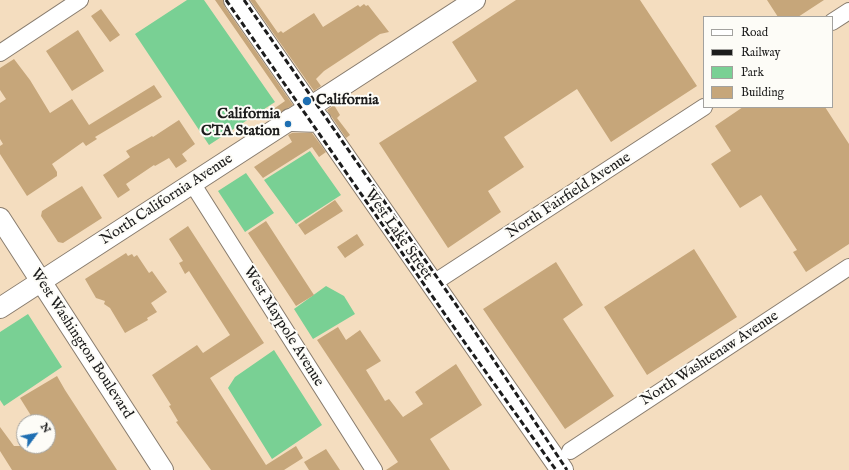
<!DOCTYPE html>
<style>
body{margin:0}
#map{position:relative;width:849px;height:470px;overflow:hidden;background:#f4ddbf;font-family:"IM FELL English",serif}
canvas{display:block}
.legend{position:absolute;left:703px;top:16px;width:130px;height:92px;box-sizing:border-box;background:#fdfcf7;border:1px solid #a3a29f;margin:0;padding:5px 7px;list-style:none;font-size:12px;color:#1c1c1c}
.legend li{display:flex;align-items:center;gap:8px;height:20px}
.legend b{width:20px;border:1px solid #a3a29f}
.north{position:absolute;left:16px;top:414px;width:40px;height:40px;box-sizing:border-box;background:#fdfcf7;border:1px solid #a3a29f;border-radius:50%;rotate:58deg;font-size:11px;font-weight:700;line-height:16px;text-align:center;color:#1c1c1c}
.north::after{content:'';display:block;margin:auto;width:14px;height:18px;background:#1f6fb2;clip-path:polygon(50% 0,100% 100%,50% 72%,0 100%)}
</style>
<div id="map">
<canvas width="849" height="470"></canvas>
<ul class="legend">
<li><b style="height:5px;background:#fff"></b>Road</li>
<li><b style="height:5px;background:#1c1c1c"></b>Railway</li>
<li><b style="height:11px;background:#79d094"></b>Park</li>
<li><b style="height:11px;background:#c6a67a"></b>Building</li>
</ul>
<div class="north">N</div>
</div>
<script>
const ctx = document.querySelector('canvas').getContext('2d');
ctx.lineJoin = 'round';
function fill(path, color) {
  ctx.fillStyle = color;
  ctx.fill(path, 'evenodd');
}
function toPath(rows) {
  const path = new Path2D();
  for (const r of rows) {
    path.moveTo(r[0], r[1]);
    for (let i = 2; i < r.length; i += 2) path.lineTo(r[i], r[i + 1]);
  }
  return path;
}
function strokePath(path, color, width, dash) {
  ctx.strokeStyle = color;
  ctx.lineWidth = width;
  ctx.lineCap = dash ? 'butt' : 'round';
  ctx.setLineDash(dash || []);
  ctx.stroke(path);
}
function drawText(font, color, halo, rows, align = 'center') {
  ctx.font = font + ' "IM FELL English",serif';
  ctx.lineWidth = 4;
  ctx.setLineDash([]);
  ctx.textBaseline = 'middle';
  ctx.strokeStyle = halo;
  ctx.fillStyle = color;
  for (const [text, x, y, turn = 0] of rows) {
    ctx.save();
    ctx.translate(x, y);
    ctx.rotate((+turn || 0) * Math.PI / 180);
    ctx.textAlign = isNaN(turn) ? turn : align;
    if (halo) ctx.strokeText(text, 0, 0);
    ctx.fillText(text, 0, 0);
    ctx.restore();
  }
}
const green = toPath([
 [187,0,204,0,275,102,209,145,135,34],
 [310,151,341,195,296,224,264,180],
 [246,173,274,213,245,232,218,191],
 [326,286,344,296,355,314,313,339,294,309],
 [28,314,62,367,4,406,0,400,0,332],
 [274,350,322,425,272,459,228,388,235,377]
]);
const building = toPath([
 [215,0,223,0,225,7,293,105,275,116,272,110,285,101],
 [250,0,255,0,278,33,281,31,283,33,314,13,323,27,358,5,360,7,364,4,366,6,368,5,389,32,380,34,324,71,316,79,321,86,314,91],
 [516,0,640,0,697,86,611,142,577,89,504,137,524,167,488,191,501,212,448,248,379,143,477,81,452,42],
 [767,0,824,0,798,17,778,17],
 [101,9,120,35,110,42,91,16],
 [78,30,104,71,72,91,46,51],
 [14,59,30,80,50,113,72,99,89,125,154,85,162,97,95,137,97,139,86,146,83,142,52,164,57,172,57,176,27,196,0,154,0,146,3,144,0,139,0,103,6,99,0,90,0,68],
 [334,105,340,115,337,118,350,135,346,138,327,110],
 [743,107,825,107,849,144,849,244,806,272,793,252,797,250,761,195,740,208,711,164,731,151,715,126],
 [179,120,195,144,182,154,187,161,176,168,169,158,155,166,154,165,126,184,130,190,118,198,103,175,130,157,126,151,152,136,153,137],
 [292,133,312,133,326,152,319,157,312,147,263,178,254,167,292,142,288,135],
 [82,186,102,218,63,243,58,242,41,216,42,211],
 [335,200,343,211,305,235,298,225],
 [266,221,314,295,296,306,248,233],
 [188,226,264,343,210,378,266,465,296,446,303,458,284,470,211,470,176,422,178,421,169,406,171,405,152,375,197,345,203,353,230,335,189,271,185,274,179,263,183,261,169,239],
 [357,234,364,245,345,258,337,247],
 [694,249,737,317,647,375,604,307],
 [126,253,128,256,132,254,134,257,137,255,149,273,152,271,167,292,151,303,157,312,147,318,148,320,125,333,110,308,104,304,105,301,96,298,85,279],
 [556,262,583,305,563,319,614,396,565,429,483,309],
 [338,327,346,340,360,330,381,361,366,370,385,401,389,399,403,417,423,404,415,392,456,364,482,405,430,439,450,470,386,470,398,462,317,340],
 [57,376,65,390,117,470,12,470,0,451,0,427,14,446,48,446,48,422,35,422,20,398],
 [326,449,340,470,309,470,304,462]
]);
const minor = toPath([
 [832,22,849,11],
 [0,53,80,0],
 [192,183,374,470],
 [432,284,704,107],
 [570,451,849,267]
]);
const tertiary = toPath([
 [0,218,163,470],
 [0,308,475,0]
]);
const secondary = toPath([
 [235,0,562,470],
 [290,120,320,121]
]);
const rail = toPath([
 [226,0,460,336,556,470],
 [244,0,473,329,567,470]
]);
const markers = [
 [307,101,5,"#1f6fb2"],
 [288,124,4,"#1f6fb2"]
];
const poiNames = [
 ["California",316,101],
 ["California",280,115,"right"],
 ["CTA Station",280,132,"right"]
];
const streetNames = [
 ["North Fairfield Avenue",569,196,-33],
 ["North California Avenue",167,200,-33],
 ["West Lake Street",398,235,55],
 ["West Maypole Avenue",283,327,58],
 ["West Washington Boulevard",81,344,57],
 ["North Washtenaw Avenue",710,359,-33]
];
fill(green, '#79d094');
fill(building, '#c6a67a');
strokePath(minor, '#887c6e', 18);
strokePath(tertiary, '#887c6e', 22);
strokePath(secondary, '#887c6e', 24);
strokePath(minor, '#fff', 16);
strokePath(tertiary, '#fff', 20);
strokePath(secondary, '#fff', 22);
strokePath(rail, '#1c1c1c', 3, [6, 3]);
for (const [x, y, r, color] of markers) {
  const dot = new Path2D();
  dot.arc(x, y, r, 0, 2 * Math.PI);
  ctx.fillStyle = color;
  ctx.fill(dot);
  strokePath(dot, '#fdfcf7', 1.5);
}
drawText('bold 15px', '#1c1c1c', '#fdfcf7', poiNames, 'left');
drawText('15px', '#1c1c1c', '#fdfcf7', streetNames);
</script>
